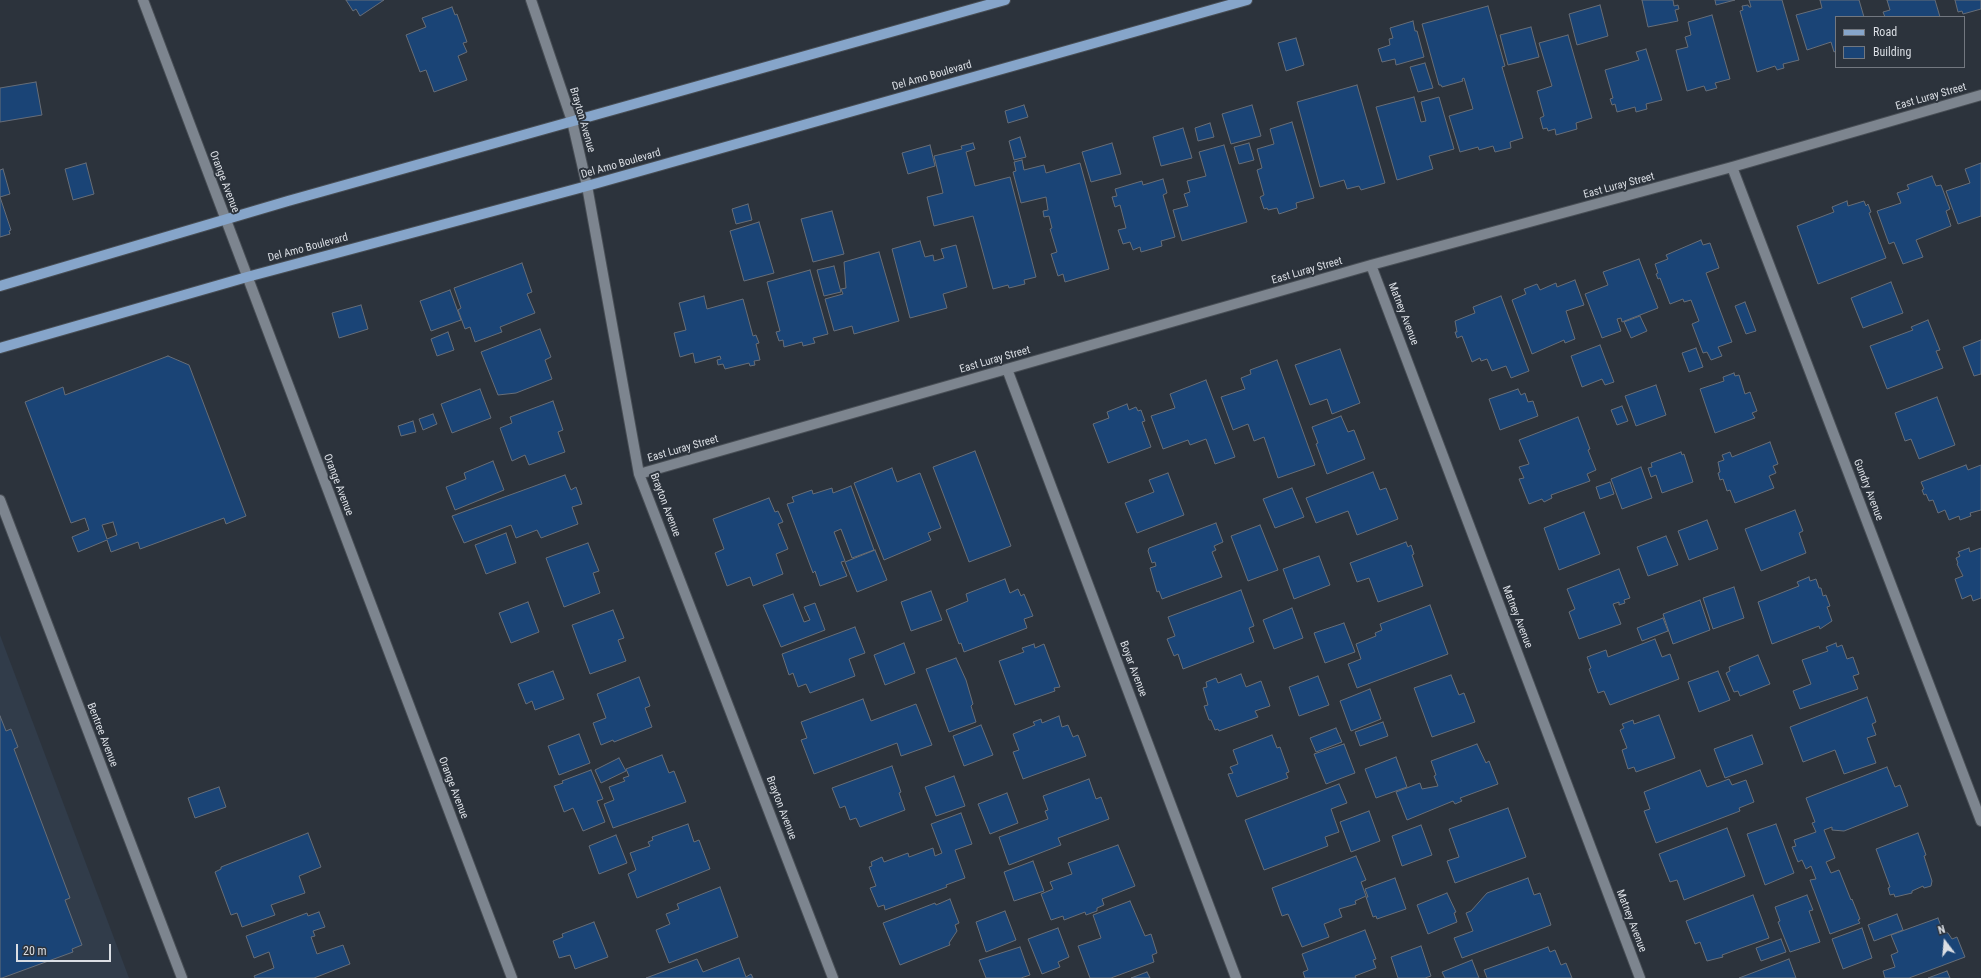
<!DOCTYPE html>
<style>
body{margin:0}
#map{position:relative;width:1981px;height:978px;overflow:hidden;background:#2c333c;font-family:"Roboto Condensed",sans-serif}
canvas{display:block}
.legend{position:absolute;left:1835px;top:16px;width:130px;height:52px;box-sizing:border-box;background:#2c333c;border:1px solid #72777f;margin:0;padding:5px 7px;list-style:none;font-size:12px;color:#dadee4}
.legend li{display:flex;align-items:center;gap:8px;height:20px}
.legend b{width:20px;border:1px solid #72777f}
.north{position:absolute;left:1925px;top:922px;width:40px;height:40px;-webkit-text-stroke:3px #2c333c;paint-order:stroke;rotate:344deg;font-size:11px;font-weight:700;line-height:16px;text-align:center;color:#dadee4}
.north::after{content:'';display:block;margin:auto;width:14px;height:18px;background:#dadee4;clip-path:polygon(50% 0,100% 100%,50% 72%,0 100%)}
.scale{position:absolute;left:16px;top:944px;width:95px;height:18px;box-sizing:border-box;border:2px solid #dadee4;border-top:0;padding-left:5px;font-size:12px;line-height:14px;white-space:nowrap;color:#dadee4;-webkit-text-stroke:3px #2c333c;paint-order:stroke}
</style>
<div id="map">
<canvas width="1981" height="978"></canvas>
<ul class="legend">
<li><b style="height:5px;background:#86a5ca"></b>Road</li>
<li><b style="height:11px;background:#1a4476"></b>Building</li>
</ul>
<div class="north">N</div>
<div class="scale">20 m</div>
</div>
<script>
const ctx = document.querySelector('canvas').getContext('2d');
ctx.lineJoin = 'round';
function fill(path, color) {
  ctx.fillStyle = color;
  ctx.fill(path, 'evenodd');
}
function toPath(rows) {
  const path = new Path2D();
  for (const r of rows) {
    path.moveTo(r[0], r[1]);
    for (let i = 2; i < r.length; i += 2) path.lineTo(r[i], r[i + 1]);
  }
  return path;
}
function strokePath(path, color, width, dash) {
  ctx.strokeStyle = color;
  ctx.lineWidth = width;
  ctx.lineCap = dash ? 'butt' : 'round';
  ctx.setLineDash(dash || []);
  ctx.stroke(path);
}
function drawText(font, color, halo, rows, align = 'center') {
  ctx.font = font + ' "Roboto Condensed",sans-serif';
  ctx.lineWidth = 4;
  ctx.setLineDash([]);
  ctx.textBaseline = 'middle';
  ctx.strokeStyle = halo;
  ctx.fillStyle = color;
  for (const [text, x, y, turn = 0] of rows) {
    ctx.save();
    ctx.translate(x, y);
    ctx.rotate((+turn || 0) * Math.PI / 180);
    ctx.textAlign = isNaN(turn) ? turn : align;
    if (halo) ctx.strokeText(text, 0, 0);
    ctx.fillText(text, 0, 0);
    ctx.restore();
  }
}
const built = toPath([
 [0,635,129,978,0,978]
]);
const building = toPath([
 [346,0,384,0,360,16,356,9,353,11,346,0],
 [1642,0,1673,0,1674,6,1678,5,1679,9,1675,10,1678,21,1648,27,1642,0],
 [1715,0,1735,0,1716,5,1715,0],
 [1749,0,1782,0,1799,60,1783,64,1784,68,1777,70,1775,66,1757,72,1740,11,1743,10,1742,6,1748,5,1749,7,1751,7,1749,0],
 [1820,0,1859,0,1864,17,1836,17,1836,51,1834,52,1831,42,1807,50,1796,15,1822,8,1820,0],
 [1887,0,1935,0,1940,17,1885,17,1883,12,1890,10,1887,0],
 [1955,0,1981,0,1981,9,1963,14,1962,11,1958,12,1955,0],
 [1600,5,1608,36,1577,45,1569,14,1600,5],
 [1488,6,1505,66,1502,67,1523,138,1510,142,1511,148,1495,152,1493,146,1479,150,1478,147,1460,152,1449,116,1473,109,1464,78,1462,79,1463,81,1442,87,1441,85,1439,85,1422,24,1488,6],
 [452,7,455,15,457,14,467,42,463,43,467,52,458,56,467,80,434,92,426,70,420,72,406,35,426,27,422,18,452,7],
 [1712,15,1730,79,1715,83,1717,88,1706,91,1704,86,1687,91,1676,50,1688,47,1685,37,1691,35,1688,22,1712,15],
 [1413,21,1415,31,1417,31,1424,57,1396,65,1395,59,1382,62,1378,49,1390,45,1389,39,1393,38,1390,28,1413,21],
 [1531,27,1539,57,1508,65,1500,35,1531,27],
 [1568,35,1592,118,1576,123,1577,129,1556,135,1555,129,1548,131,1547,128,1543,129,1540,118,1544,116,1537,91,1552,86,1539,43,1568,35],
 [1296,38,1304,65,1286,71,1278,43,1296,38],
 [1646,49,1662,100,1646,104,1647,109,1636,112,1635,107,1617,112,1615,104,1612,105,1610,99,1613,98,1605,70,1639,60,1636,52,1646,49],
 [1425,63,1433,88,1418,92,1410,67,1425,63],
 [36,82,42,115,0,122,0,88,36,82],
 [1357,85,1385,183,1361,190,1359,186,1347,189,1344,180,1320,187,1297,102,1357,85],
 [1414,97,1421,122,1426,121,1421,102,1439,97,1454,149,1429,156,1433,169,1397,180,1376,107,1414,97],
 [1024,105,1028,117,1008,123,1005,111,1024,105],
 [1252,105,1261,136,1231,144,1222,114,1252,105],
 [1292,122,1314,198,1296,203,1297,208,1279,214,1277,208,1268,210,1267,208,1264,209,1260,197,1264,195,1257,170,1262,168,1257,149,1274,144,1270,129,1292,122],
 [1210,123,1214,137,1198,141,1195,128,1210,123],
 [1183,128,1192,158,1161,166,1153,137,1183,128],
 [1020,137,1026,157,1014,160,1009,141,1020,137],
 [973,143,975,149,966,152,975,186,1010,177,1036,277,1024,280,1025,284,1009,288,1008,285,993,289,973,216,934,226,927,197,943,193,934,156,962,149,961,146,973,143],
 [1112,143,1121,174,1091,182,1082,152,1112,143],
 [1249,143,1254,160,1239,164,1234,147,1249,143],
 [930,145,935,166,908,174,902,153,930,145],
 [1224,145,1247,222,1182,241,1173,210,1188,206,1184,194,1190,192,1187,181,1206,176,1199,152,1224,145],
 [1022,160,1024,170,1044,165,1046,173,1080,163,1109,269,1065,282,1063,274,1058,276,1051,254,1057,252,1050,229,1052,228,1049,216,1044,217,1043,211,1048,210,1046,197,1021,203,1013,172,1016,171,1014,162,1022,160],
 [86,163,94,194,73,200,65,169,86,163],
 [1981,163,1981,216,1958,224,1946,191,1970,183,1965,169,1981,163],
 [3,169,10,194,0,197,0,170,3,169],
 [1932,176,1936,186,1941,185,1950,209,1946,211,1951,226,1916,240,1923,257,1903,264,1894,242,1889,244,1877,211,1901,203,1897,193,1909,189,1907,185,1932,176],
 [1163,179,1167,193,1163,195,1175,237,1161,241,1162,246,1141,252,1140,247,1133,250,1130,242,1123,244,1118,230,1126,228,1120,205,1115,207,1112,197,1117,196,1115,189,1142,181,1143,185,1163,179],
 [0,197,11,230,9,231,10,234,0,237,0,197],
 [1847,201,1848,206,1864,201,1866,206,1868,204,1871,212,1869,213,1886,258,1818,284,1797,226,1834,212,1832,207,1847,201],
 [748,204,752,220,736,224,732,209,748,204],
 [832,211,844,254,813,262,801,219,832,211],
 [759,222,774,273,744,281,730,231,759,222],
 [1701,240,1703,245,1710,243,1719,268,1706,273,1732,342,1718,347,1722,356,1711,360,1707,352,1703,353,1692,324,1699,321,1691,300,1684,302,1683,299,1670,304,1660,278,1658,279,1656,274,1658,273,1655,264,1668,259,1666,255,1701,240],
 [920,241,925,257,933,255,934,261,944,258,941,249,956,245,967,287,943,294,947,308,910,318,892,249,920,241],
 [879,252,899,321,854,334,852,326,834,331,825,299,843,294,841,289,846,288,844,262,879,252],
 [1639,259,1658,308,1622,322,1621,318,1617,319,1621,331,1602,338,1585,294,1608,285,1603,272,1639,259],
 [522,263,532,292,527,294,535,313,500,327,502,332,475,342,470,327,465,329,458,310,461,308,454,288,522,263],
 [834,266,841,292,824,296,817,270,834,266],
 [810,270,828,334,813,338,815,343,803,346,802,342,784,347,783,340,779,341,776,332,780,331,767,282,810,270],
 [1575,280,1584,305,1566,311,1575,339,1565,343,1564,340,1532,354,1512,300,1526,294,1524,289,1537,284,1540,290,1556,283,1557,287,1575,280],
 [1891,282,1903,313,1863,328,1851,298,1891,282],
 [450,290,461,320,431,331,420,301,450,290],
 [704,296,707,309,743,299,753,336,756,335,759,343,756,344,760,360,754,361,755,365,750,366,749,363,725,369,723,364,718,365,717,360,721,359,720,356,695,363,693,353,680,357,674,333,686,330,679,303,704,296],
 [1501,296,1529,371,1511,378,1506,366,1492,371,1487,359,1481,361,1480,358,1472,362,1462,336,1457,338,1455,332,1457,332,1455,321,1475,313,1473,307,1501,296],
 [1745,302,1756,331,1746,334,1735,306,1745,302],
 [361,305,368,329,339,338,332,313,361,305],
 [1640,316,1647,331,1631,338,1624,322,1640,316],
 [1928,320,1940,350,1936,351,1943,368,1887,389,1870,346,1913,330,1911,327,1928,320],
 [540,329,551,357,545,360,552,379,516,393,498,395,481,352,540,329],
 [448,332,454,350,437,356,431,339,448,332],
 [1981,340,1981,374,1974,376,1963,347,1981,340],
 [1600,345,1614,382,1605,385,1602,379,1582,387,1571,356,1600,345],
 [1696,348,1703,367,1689,372,1682,353,1696,348],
 [1340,349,1360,403,1332,414,1327,399,1310,405,1295,365,1340,349],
 [168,356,189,365,246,516,226,524,224,518,140,549,138,542,111,552,107,540,78,552,72,537,89,530,85,518,71,523,25,402,63,387,65,395,168,356],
 [113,522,117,535,107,539,102,525,113,522],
 [1277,360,1315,465,1278,478,1264,437,1254,441,1248,424,1233,430,1221,397,1245,389,1241,378,1251,374,1250,370,1277,360],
 [1734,373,1735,376,1739,375,1745,394,1750,392,1757,411,1752,413,1755,418,1715,433,1700,389,1724,381,1723,377,1734,373],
 [1206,380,1235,457,1215,464,1206,439,1190,445,1188,440,1163,449,1151,416,1175,408,1170,394,1206,380],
 [1656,385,1666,415,1636,426,1625,396,1656,385],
 [480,389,491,418,452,433,441,404,480,389],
 [1518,389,1521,395,1525,393,1528,402,1533,401,1538,416,1500,430,1489,399,1518,389],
 [1937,397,1955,445,1919,459,1911,439,1905,441,1895,413,1937,397],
 [553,401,563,430,558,432,565,452,529,465,525,455,512,461,500,428,512,423,510,417,553,401],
 [1127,404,1129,410,1136,407,1138,411,1141,410,1145,421,1142,422,1151,447,1108,463,1093,424,1109,418,1107,412,1127,404],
 [1622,406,1628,421,1617,425,1611,410,1622,406],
 [433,414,437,424,423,430,419,419,433,414],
 [1341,416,1348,432,1354,430,1365,459,1327,474,1316,444,1318,443,1312,427,1341,416],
 [1578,417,1590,449,1588,450,1596,470,1587,474,1590,481,1551,495,1552,498,1544,502,1542,499,1529,504,1519,479,1524,478,1519,467,1529,464,1519,440,1578,417],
 [413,421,416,432,401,436,398,426,413,421],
 [1770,442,1778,464,1773,466,1776,473,1769,476,1774,488,1735,503,1730,490,1727,491,1723,479,1720,480,1718,473,1720,472,1718,462,1724,460,1722,455,1730,452,1732,457,1770,442],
 [975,451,1011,546,969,562,933,467,975,451],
 [1681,452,1682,455,1684,454,1693,482,1662,493,1656,475,1651,477,1648,468,1652,467,1651,463,1681,452],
 [493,461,504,490,455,510,446,487,466,479,464,473,493,461],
 [1966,465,1968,470,1981,465,1981,510,1970,513,1971,516,1960,520,1959,516,1949,520,1945,510,1938,513,1933,500,1929,501,1926,494,1924,495,1922,490,1924,489,1921,482,1966,465],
 [1641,467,1652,498,1622,509,1611,479,1641,467],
 [892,468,897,482,920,473,941,528,928,533,931,540,884,560,854,483,892,468],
 [1373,472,1380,490,1386,488,1398,519,1357,535,1348,511,1316,523,1306,498,1373,472],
 [1168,473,1184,515,1137,533,1125,503,1154,492,1149,480,1168,473],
 [565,475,571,490,576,487,582,504,572,507,578,524,541,538,537,530,516,538,511,525,464,543,452,516,565,475],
 [1610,482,1614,494,1600,499,1596,487,1610,482],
 [851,486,874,550,852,558,841,529,834,532,845,561,841,562,847,576,820,586,815,571,813,573,787,504,794,502,792,497,812,490,813,494,832,488,833,493,851,486],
 [1292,488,1304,517,1275,528,1263,499,1292,488],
 [769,498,775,512,778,511,783,522,778,524,788,549,776,554,783,574,753,586,750,577,727,586,715,553,724,549,713,519,769,498],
 [1795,510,1803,531,1799,533,1806,553,1761,571,1745,529,1795,510],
 [1584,512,1600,554,1559,570,1544,528,1584,512],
 [1707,520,1718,549,1689,560,1678,531,1707,520],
 [1216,523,1223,542,1214,546,1216,550,1212,552,1222,577,1162,599,1159,591,1157,592,1150,568,1156,566,1155,562,1152,563,1148,551,1149,548,1216,523],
 [1260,525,1278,570,1248,581,1231,536,1260,525],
 [506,533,516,563,486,574,475,545,506,533],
 [1666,536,1678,565,1648,576,1637,547,1666,536],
 [1406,542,1408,547,1411,545,1414,554,1412,555,1423,586,1378,602,1369,578,1357,582,1350,563,1406,542],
 [588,543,599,571,593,573,600,593,564,607,546,558,588,543],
 [1969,548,1970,552,1981,548,1981,598,1973,601,1971,595,1962,599,1955,579,1963,576,1957,564,1958,563,1956,558,1960,556,1958,552,1969,548],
 [875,550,887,580,857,592,845,562,875,550],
 [1319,556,1330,585,1294,599,1283,569,1319,556],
 [1619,569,1630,598,1624,600,1625,603,1619,605,1619,602,1613,604,1621,624,1579,639,1569,612,1575,609,1567,589,1619,569],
 [1809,577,1810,581,1816,579,1819,588,1821,588,1823,596,1826,595,1830,606,1827,607,1832,621,1820,629,1819,626,1772,644,1758,602,1799,586,1797,582,1809,577],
 [1005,579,1010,593,1018,589,1021,596,1024,594,1033,616,1024,619,1027,628,964,652,961,643,959,644,946,610,968,601,966,594,1005,579],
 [1734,587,1744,618,1713,629,1703,598,1734,587],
 [1241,590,1254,626,1249,628,1254,642,1183,669,1178,654,1174,656,1167,639,1175,636,1168,617,1241,590],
 [931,591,942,620,911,631,901,602,931,591],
 [793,594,804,622,810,620,804,607,815,603,825,630,781,647,763,605,793,594],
 [1700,600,1710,630,1673,644,1663,614,1700,600],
 [528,602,539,632,511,643,499,613,528,602],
 [1430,605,1448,654,1357,688,1348,664,1361,659,1356,644,1376,636,1375,633,1382,630,1380,624,1430,605],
 [1292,608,1303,638,1274,649,1263,620,1292,608],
 [613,610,624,638,618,640,626,661,590,674,572,625,613,610],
 [1663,618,1668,631,1642,641,1637,628,1663,618],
 [1344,623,1355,652,1325,663,1314,633,1344,623],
 [855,627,865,653,849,659,855,676,810,693,806,684,798,687,793,673,789,675,782,654,855,627],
 [1655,639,1662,657,1670,654,1679,679,1610,705,1604,691,1598,693,1589,669,1591,668,1587,657,1606,650,1608,657,1655,639],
 [904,643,915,673,885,685,874,655,904,643],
 [1836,643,1837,647,1842,645,1847,659,1853,657,1859,674,1853,676,1858,689,1800,709,1793,691,1811,684,1802,660,1828,651,1826,647,1836,643],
 [1034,644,1035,648,1044,644,1060,687,1054,688,1055,691,1015,705,999,661,1024,652,1022,648,1034,644],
 [1758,655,1770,684,1740,696,1738,691,1734,692,1726,673,1730,671,1729,667,1758,655],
 [956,658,966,680,973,704,971,706,976,722,949,732,926,669,956,658],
 [553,671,564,699,535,710,532,701,526,704,518,684,553,671],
 [1718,671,1730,700,1699,712,1688,682,1718,671],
 [1241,674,1246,687,1261,681,1270,706,1255,711,1258,717,1219,731,1218,729,1215,730,1211,720,1209,720,1204,706,1208,705,1203,688,1207,687,1206,682,1216,678,1218,683,1241,674],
 [1451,675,1459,695,1464,693,1475,722,1432,737,1414,688,1451,675],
 [1318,676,1329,705,1299,716,1289,687,1318,676],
 [639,677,650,706,645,708,652,727,614,742,613,740,601,745,593,723,606,718,597,694,639,677],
 [1370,689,1381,719,1351,731,1340,701,1370,689],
 [1867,697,1876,722,1872,724,1876,735,1867,738,1876,763,1844,774,1835,750,1803,762,1790,727,1867,697],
 [863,699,871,721,916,704,932,745,901,756,897,743,814,774,801,740,807,738,801,722,863,699],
 [1659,715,1675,758,1636,772,1634,767,1628,769,1622,750,1627,748,1620,730,1624,728,1622,724,1633,720,1634,724,1659,715],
 [0,716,6,731,11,729,18,747,14,749,70,898,65,900,82,945,72,949,73,952,2,978,0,978,0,716],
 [1059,716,1062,727,1068,725,1073,737,1078,735,1086,756,1023,779,1013,752,1019,750,1013,734,1035,725,1033,722,1041,719,1042,723,1059,716],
 [1383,722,1388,736,1360,746,1355,732,1383,722],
 [981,725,993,755,964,766,953,736,981,725],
 [1336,728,1342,742,1316,752,1310,738,1336,728],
 [579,734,590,763,559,775,548,746,579,734],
 [1272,735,1277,748,1280,747,1289,772,1286,773,1288,778,1237,797,1228,774,1233,773,1230,767,1238,764,1233,750,1272,735],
 [1752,735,1763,764,1725,778,1714,749,1752,735],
 [1344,744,1355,773,1326,784,1314,754,1344,744],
 [1477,744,1486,763,1489,761,1498,784,1460,798,1462,801,1455,804,1453,801,1407,820,1396,792,1420,783,1422,789,1438,786,1434,776,1436,775,1431,761,1477,744],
 [662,755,669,773,674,771,686,802,613,828,604,804,614,800,609,787,625,781,623,778,629,776,626,769,662,755],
 [1396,757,1407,787,1376,798,1365,769,1396,757],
 [619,758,626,771,601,783,595,770,619,758],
 [892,766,901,792,899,793,905,810,860,827,856,818,850,820,845,806,840,808,832,788,892,766],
 [1887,767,1895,787,1900,785,1908,806,1844,831,1832,830,1832,827,1824,830,1835,858,1826,862,1831,873,1839,870,1851,900,1852,899,1860,919,1858,920,1860,923,1830,934,1810,880,1816,879,1811,866,1806,869,1802,860,1798,862,1792,847,1796,846,1794,840,1816,832,1812,823,1815,822,1806,798,1887,767],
 [591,770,603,799,597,801,605,822,583,831,573,808,564,812,554,786,563,783,562,781,591,770],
 [1700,770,1707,787,1729,779,1732,785,1746,780,1754,802,1739,808,1740,811,1656,843,1644,811,1650,809,1644,792,1700,770],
 [954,776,965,806,936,816,925,787,954,776],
 [1089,779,1096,799,1101,797,1109,819,1058,838,1061,845,1009,865,999,837,1048,819,1045,811,1048,810,1043,796,1089,779],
 [1339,784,1347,803,1331,809,1339,832,1325,837,1328,846,1264,870,1245,820,1339,784],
 [219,787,226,807,195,818,188,798,219,787],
 [1007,793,1018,823,990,834,978,804,1007,793],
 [1508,808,1526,857,1455,883,1447,861,1459,857,1449,829,1508,808],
 [1369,811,1380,841,1351,852,1340,822,1369,811],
 [961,813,972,844,955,850,965,878,946,885,947,887,885,910,884,905,878,907,870,888,876,886,869,867,872,866,871,862,882,857,884,862,908,853,909,857,933,848,935,856,942,853,931,824,961,813],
 [688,824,694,842,699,840,710,869,637,898,628,874,636,870,630,853,650,846,648,842,653,840,652,837,688,824],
 [1776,824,1794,873,1765,885,1747,834,1776,824],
 [1421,825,1432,855,1402,866,1392,836,1421,825],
 [1727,828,1745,876,1684,900,1677,880,1670,882,1659,854,1727,828],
 [308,833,321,867,299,876,305,893,271,905,275,915,242,927,237,913,231,915,215,872,221,869,221,867,308,833],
 [1918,833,1926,855,1924,856,1932,881,1931,886,1924,888,1923,886,1912,891,1912,893,1895,897,1894,894,1890,895,1888,888,1890,887,1876,849,1918,833],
 [616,835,627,863,599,874,589,846,616,835],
 [1118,845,1135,886,1102,899,1104,905,1097,908,1097,911,1086,915,1085,912,1064,920,1063,916,1051,920,1041,894,1053,889,1050,882,1072,874,1068,863,1118,845],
 [1356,856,1366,880,1361,882,1366,896,1355,901,1356,904,1339,909,1342,917,1324,924,1329,937,1302,947,1288,914,1282,916,1272,888,1356,856],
 [1033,861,1044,891,1014,901,1004,872,1033,861],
 [1395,878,1406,909,1377,919,1376,916,1373,917,1366,897,1368,897,1365,889,1395,878],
 [1528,878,1534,895,1540,893,1551,925,1462,958,1454,938,1473,931,1466,913,1471,911,1487,893,1528,878],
 [720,887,738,937,669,963,656,930,670,924,666,914,679,909,677,904,720,887],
 [1447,893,1456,912,1454,913,1457,922,1428,934,1417,905,1447,893],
 [1753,895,1769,938,1722,955,1723,957,1707,961,1700,942,1695,944,1686,921,1753,895],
 [1807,895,1813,910,1809,911,1820,942,1790,952,1778,922,1780,921,1775,907,1807,895],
 [950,899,959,923,955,925,957,931,949,943,950,945,900,965,883,923,935,903,936,905,950,899],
 [1130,901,1145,936,1151,934,1157,953,1152,955,1154,962,1111,978,1090,978,1078,946,1101,938,1093,915,1130,901],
 [1005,911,1016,940,986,952,976,922,1005,911],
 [319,912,325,927,313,931,315,936,311,937,317,954,343,945,350,964,314,978,255,978,254,976,274,968,269,952,254,958,246,936,307,913,308,916,319,912],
 [1897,914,1903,930,1874,941,1868,925,1897,914],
 [1938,918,1943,931,1948,933,1952,939,1957,937,1965,957,1909,978,1885,978,1883,971,1895,967,1891,955,1898,952,1891,935,1938,918],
 [594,922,608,957,575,969,570,955,559,958,553,941,563,937,562,934,594,922],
 [1058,928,1069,957,1058,962,1060,967,1042,974,1028,939,1058,928],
 [1862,928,1872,958,1843,969,1832,939,1862,928],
 [1365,930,1376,959,1373,960,1376,968,1355,976,1356,978,1305,978,1303,972,1308,970,1302,954,1365,930],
 [1781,939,1786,952,1761,961,1756,948,1781,939],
 [1421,946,1431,976,1425,978,1398,978,1391,957,1421,946],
 [1020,947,1030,975,1021,978,986,978,979,960,1020,947],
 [1548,947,1550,952,1555,950,1561,965,1566,963,1572,978,1487,978,1484,970,1548,947],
 [739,958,746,977,751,974,753,978,646,978,697,959,703,972,739,958],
 [1789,959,1796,978,1739,978,1789,959],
 [1472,960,1479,978,1445,978,1442,972,1472,960],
 [1947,971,1950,978,1928,978,1947,971],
 [1147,972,1150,978,1131,978,1147,972]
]);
const minor = toPath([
 [143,0,512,978],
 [531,0,572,121,587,186,639,474,833,978],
 [1732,167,1981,821],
 [1371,265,1640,978],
 [1007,369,1236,978],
 [639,474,1371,265,1732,167,1981,95],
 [0,500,182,978]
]);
const major = toPath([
 [0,286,288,201,1005,0],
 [0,348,247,277,587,186,1247,0]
]);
const streetNames = [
 ["Del Amo Boulevard",932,76,-16],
 ["East Luray Street",1931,97,-16],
 ["Brayton Avenue",582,120,74],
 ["Del Amo Boulevard",621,164,-16],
 ["Orange Avenue",224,182,69],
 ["East Luray Street",1619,186,-15],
 ["Del Amo Boulevard",308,248,-15],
 ["East Luray Street",1307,271,-16],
 ["Matney Avenue",1403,314,69],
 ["East Luray Street",995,360,-16],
 ["East Luray Street",683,449,-16],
 ["Orange Avenue",338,485,69],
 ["Gundry Avenue",1868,490,69],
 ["Brayton Avenue",665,505,69],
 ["Matney Avenue",1517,617,69],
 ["Boyar Avenue",1133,669,69],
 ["Bentree Avenue",102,735,69],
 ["Orange Avenue",453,788,69],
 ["Brayton Avenue",781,808,69],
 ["Matney Avenue",1631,921,69]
];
fill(built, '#313c4a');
fill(building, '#1a4476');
strokePath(building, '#676e78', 1);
strokePath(minor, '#484e55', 12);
strokePath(major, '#484e55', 12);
strokePath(minor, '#7d858f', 10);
strokePath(major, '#86a5ca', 10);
drawText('11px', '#dadee4', '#2c333c', streetNames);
</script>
